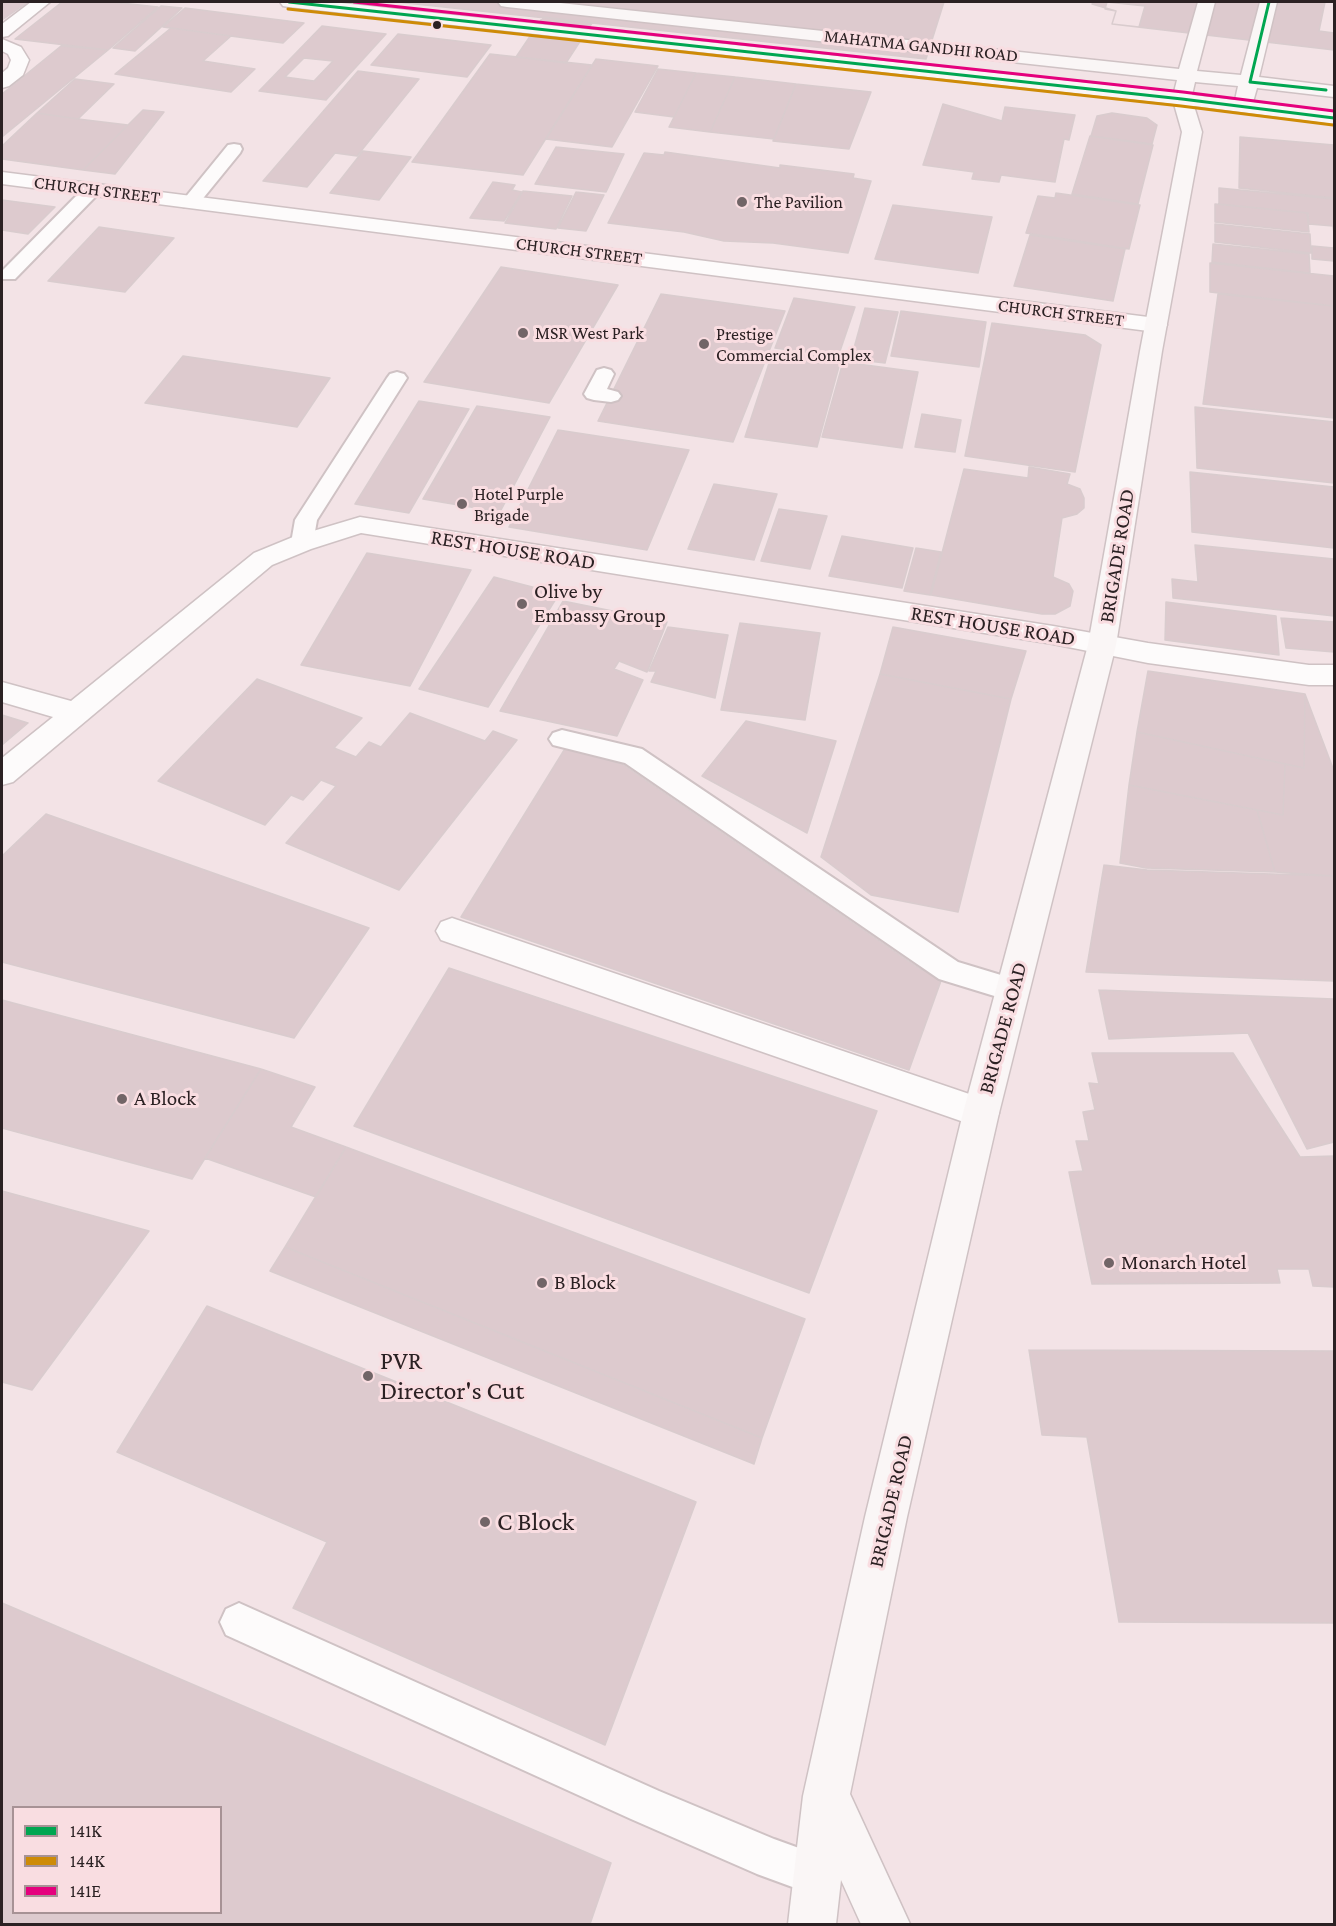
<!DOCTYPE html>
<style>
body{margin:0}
#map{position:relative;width:1336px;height:1926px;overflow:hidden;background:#f3e3e6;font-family:"Crimson Pro",serif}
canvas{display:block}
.frame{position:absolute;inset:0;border:3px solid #2b2123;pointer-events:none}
.legend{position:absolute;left:12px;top:1806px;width:210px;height:108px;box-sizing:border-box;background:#f9dde1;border:2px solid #a79295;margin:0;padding:8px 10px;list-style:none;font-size:18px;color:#2b2123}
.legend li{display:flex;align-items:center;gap:12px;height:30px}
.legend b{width:30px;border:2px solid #a79295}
</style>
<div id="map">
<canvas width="1336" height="1926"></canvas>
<div class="frame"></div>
<ul class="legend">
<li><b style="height:8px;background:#00a651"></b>141K</li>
<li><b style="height:8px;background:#ce8b07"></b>144K</li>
<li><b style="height:8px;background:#e5007d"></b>141E</li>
</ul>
</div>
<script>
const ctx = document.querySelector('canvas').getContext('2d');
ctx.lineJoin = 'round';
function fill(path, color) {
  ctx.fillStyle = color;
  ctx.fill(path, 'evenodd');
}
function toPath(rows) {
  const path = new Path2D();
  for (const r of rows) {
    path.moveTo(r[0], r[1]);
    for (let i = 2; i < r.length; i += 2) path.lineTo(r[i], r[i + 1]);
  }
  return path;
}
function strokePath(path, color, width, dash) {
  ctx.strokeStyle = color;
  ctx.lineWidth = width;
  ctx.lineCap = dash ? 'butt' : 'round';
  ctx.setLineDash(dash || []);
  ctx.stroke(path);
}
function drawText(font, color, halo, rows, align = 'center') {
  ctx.font = font + ' "Crimson Pro",serif';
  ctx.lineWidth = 6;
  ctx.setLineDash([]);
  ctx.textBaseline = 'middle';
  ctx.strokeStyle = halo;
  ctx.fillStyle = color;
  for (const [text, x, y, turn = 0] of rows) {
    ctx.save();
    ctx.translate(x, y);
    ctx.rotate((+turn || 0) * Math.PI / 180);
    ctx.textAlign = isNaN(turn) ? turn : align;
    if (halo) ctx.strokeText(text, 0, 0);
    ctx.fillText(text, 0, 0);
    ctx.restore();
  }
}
const building = toPath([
 [2,2,28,2,2,20,2,2],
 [62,2,112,2,158,7,108,50,15,39,62,2],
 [397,2,944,2,926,59,397,2],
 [1093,2,1334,2,1334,50,1112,24,1116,11,1092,4,1093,2],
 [1107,2,1145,6,1139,27,1112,24,1116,11,1105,9,1107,2],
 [1325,2,1334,2,1334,33,1319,31,1325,2],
 [161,6,182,8,135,51,113,48,161,6],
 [185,8,304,23,283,43,163,27,185,8],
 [543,17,592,23,566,63,516,57,543,17],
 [322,26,386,34,326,100,259,91,322,26],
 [304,58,333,61,314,81,285,77,304,58],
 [171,28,231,36,203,61,255,69,231,92,115,74,171,28],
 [398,34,491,45,467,77,371,65,398,34],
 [61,46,108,50,2,137,2,94,61,46],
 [490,54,592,65,523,175,412,162,490,54],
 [596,59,658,66,612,147,546,139,596,59],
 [658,69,696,73,674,117,635,112,658,69],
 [358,71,419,79,357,156,335,153,307,187,263,181,358,71],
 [696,73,735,77,710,132,669,127,696,73],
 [735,77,796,84,774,139,710,132,735,77],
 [75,79,114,84,78,119,37,113,75,79],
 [796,84,871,92,849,149,773,141,796,84],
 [943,104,1002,121,1005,107,1075,115,1069,140,1064,139,1055,182,1001,175,999,182,972,179,974,172,923,165,943,104],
 [143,110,164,112,115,174,83,170,143,110],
 [37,113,78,119,128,125,83,170,2,159,2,146,37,113],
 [1112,113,1147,118,1157,125,1152,144,1091,136,1097,116,1112,113],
 [1090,136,1153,145,1138,204,1072,194,1090,136],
 [1240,137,1334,145,1334,198,1239,188,1240,137],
 [556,147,624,154,606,192,535,184,556,147],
 [363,151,411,157,379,200,330,193,363,151],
 [665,152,780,168,780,165,854,174,853,178,871,181,848,253,773,243,724,241,684,232,608,223,644,153,664,155,665,152],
 [493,182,515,185,512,190,522,192,504,221,470,218,493,182],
 [1219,188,1334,199,1334,233,1333,226,1309,224,1308,213,1219,204,1219,188],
 [523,191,572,196,556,229,505,223,523,191],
 [576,192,604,195,586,231,558,228,576,192],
 [1056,193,1140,205,1129,249,1026,233,1038,196,1055,198,1056,193],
 [2,200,55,207,28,234,2,230,2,200],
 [1215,204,1307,213,1309,232,1215,222,1215,204],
 [893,205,992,217,978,273,875,259,893,205],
 [1215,224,1310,234,1311,253,1215,242,1215,224],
 [99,227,174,238,125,292,48,281,99,227],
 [1030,235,1125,249,1113,301,1014,286,1030,235],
 [1213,244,1309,254,1310,273,1212,262,1213,244],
 [1312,246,1334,248,1334,261,1312,259,1312,246],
 [1210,263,1334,276,1334,306,1210,292,1210,263],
 [501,267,618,285,549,403,424,382,501,267],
 [661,294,785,311,733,442,598,421,661,294],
 [1218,294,1334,306,1334,418,1203,404,1218,294],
 [794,298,855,307,838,357,775,348,794,298],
 [865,308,898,312,885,363,851,359,865,308],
 [901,311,986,322,979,367,891,356,901,311],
 [992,323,1085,335,1101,345,1075,472,965,456,992,323],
 [773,351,841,359,817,447,745,437,773,351],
 [183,356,330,378,297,427,145,403,183,356],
 [843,362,918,372,902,448,822,437,843,362],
 [419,401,469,409,409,513,355,504,419,401],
 [477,406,550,417,500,512,423,499,477,406],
 [1195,407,1334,422,1334,483,1197,468,1195,407],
 [922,414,961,420,955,452,915,447,922,414],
 [558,430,689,450,647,550,509,527,558,430],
 [1029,467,1070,474,1067,484,1080,489,1084,498,1084,508,1077,514,1062,518,1053,577,1069,584,1073,591,1070,606,1055,614,1042,614,931,595,964,469,1028,478,1029,467],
 [1190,472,1334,487,1334,548,1192,532,1190,472],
 [714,484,777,494,754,560,688,549,714,484],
 [779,509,827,516,810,569,761,561,779,509],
 [842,536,913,548,902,588,829,576,842,536],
 [1195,545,1334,559,1334,616,1173,598,1172,579,1198,582,1195,545],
 [916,548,941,552,930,595,904,591,916,548],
 [367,553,471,570,410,686,301,665,367,553],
 [494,577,559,594,488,707,419,689,494,577],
 [563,601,667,622,647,672,619,661,614,669,643,680,617,736,500,711,563,601],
 [1166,602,1276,616,1279,655,1165,640,1166,602],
 [1281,618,1334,622,1334,652,1286,648,1281,618],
 [740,623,820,633,805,720,721,710,740,623],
 [668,627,728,635,715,698,651,682,656,671,649,671,668,627],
 [893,627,1026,651,1011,699,880,674,893,627],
 [1148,671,1305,694,1304,768,1137,732,1148,671],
 [880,674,1011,699,958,912,871,895,821,857,880,674],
 [257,679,362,718,334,748,356,757,369,742,381,747,410,713,485,741,493,731,517,740,399,890,286,843,336,786,321,780,303,800,291,795,265,825,158,781,257,679],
 [1305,694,1334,771,1334,876,1275,872,1257,810,1283,815,1285,764,1304,768,1305,694],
 [2,715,28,723,2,745,2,715],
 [746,721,836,741,807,833,702,776,746,721],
 [1137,732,1285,764,1283,815,1129,785,1137,732],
 [566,747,622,764,920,969,942,978,909,1070,461,917,566,747],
 [1129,785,1257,810,1275,872,1146,868,1120,863,1129,785],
 [46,814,369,928,294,1038,2,962,2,856,46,814],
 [1104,865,1147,870,1334,876,1334,981,1086,972,1104,865],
 [449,968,877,1111,809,1293,354,1126,449,968],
 [1099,990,1334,999,1334,1142,1307,1149,1248,1033,1109,1039,1099,990],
 [2,1000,261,1069,192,1179,2,1128,2,1000],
 [1092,1053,1233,1053,1300,1157,1334,1156,1334,1287,1313,1286,1309,1269,1277,1269,1280,1283,1092,1284,1069,1172,1083,1171,1076,1141,1089,1141,1083,1112,1095,1110,1089,1083,1099,1084,1092,1053],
 [261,1069,315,1087,291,1127,346,1147,316,1197,205,1158,261,1069],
 [346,1147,805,1319,762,1438,285,1247,346,1147],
 [2,1191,149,1231,32,1390,2,1382,2,1191],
 [285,1247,762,1438,754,1464,270,1271,285,1247],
 [207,1306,696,1502,605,1745,293,1608,327,1542,117,1452,207,1306],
 [1029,1350,1334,1351,1334,1623,1119,1622,1087,1437,1042,1435,1029,1350],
 [2,1603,611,1863,590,1924,2,1924,2,1603],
 [14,1808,220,1808,220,1912,14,1912,14,1808]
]);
const service = toPath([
 [234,144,240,145,242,149,240,153,196,207,184,207,181,203,184,199,228,145,234,144],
 [92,185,98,186,101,190,98,194,15,279,2,279,2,271,86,186,92,185],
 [604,368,611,370,614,374,607,389,618,392,621,396,618,400,611,402,594,400,587,398,584,394,597,370,604,368],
 [397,372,404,374,407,378,317,520,313,543,310,548,302,550,294,548,291,543,295,520,387,378,390,374,397,372],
 [562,730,642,749,958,962,1024,982,1028,990,1024,998,1014,1002,939,979,625,763,553,745,549,739,553,733,562,730],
 [239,1603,659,1791,774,1839,832,1860,838,1875,832,1890,817,1896,757,1874,631,1819,226,1635,220,1622,226,1609,239,1603]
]);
const pedestrian = toPath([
 [31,2,50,2,8,36,2,37,2,24,31,2],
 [2,39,21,47,29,60,23,75,9,86,2,88,2,73,8,68,11,60,8,54,2,51,2,39],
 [452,918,981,1098,994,1102,999,1113,994,1124,981,1128,441,940,436,931,441,922,452,918]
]);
const minor = toPath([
 [2,172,1156,318,1164,320,1167,325,1164,330,1156,332,2,184,2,172],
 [360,517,1053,626,1148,643,1309,665,1334,665,1334,685,1309,685,1148,663,1053,644,361,533,311,549,272,565,13,782,2,785,2,758,53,717,2,702,2,682,71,701,254,553,293,537,360,517]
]);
const secondary = toPath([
 [280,2,332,2,1174,92,1177,80,507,7,501,6,498,2,551,2,1179,69,1198,2,1215,2,1197,71,1241,75,1260,2,1277,2,1259,77,1334,86,1334,97,1257,88,1253,102,1334,112,1334,124,1194,106,1202,132,1162,351,1116,645,999,1113,907,1517,850,1794,910,1924,861,1924,841,1880,836,1924,788,1924,803,1796,865,1517,963,1113,1088,645,1140,351,1182,132,1174,104,289,7,283,6,280,2],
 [1195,82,1238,86,1235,100,1192,95,1195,82]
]);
const bus1 = toPath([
 [289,2,1182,99,1334,118],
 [1269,2,1250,82,1326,90]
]);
const bus2 = toPath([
 [288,9,1181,106,1333,125]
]);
const bus3 = toPath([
 [354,2,1183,92,1334,111]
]);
const markers = [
 [437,25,5,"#2b2123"],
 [742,202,6,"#716567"],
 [523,333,6,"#716567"],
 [704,344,6,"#716567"],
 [462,504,6,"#716567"],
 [522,604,6,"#716567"],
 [122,1099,6,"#716567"],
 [1109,1263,6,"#716567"],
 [542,1283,6,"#716567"],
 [368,1376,6,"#716567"],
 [485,1522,6,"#716567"]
];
const farStreetnames = [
 ["MAHATMA GANDHI ROAD",921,46,6],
 ["CHURCH STREET",97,190,7],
 ["CHURCH STREET",579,251,7],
 ["CHURCH STREET",1061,313,7]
];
const farPoinames = [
 ["The Pavilion",754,202],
 ["MSR West Park",535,333],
 ["Prestige",716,334],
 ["Commercial Complex",716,355],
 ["Hotel Purple",474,494],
 ["Brigade",474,515]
];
const streetNames = [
 ["REST HOUSE ROAD",513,550,9],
 ["BRIGADE ROAD",1117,556,-81],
 ["REST HOUSE ROAD",993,626,9],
 ["BRIGADE ROAD",1003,1028,-75],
 ["BRIGADE ROAD",891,1501,-77]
];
const poiNames = [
 ["Olive by",534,592],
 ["Embassy Group",534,616],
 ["A Block",134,1099],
 ["Monarch Hotel",1121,1263],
 ["B Block",554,1283]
];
const nearPoinames = [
 ["PVR",380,1361],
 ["Director's Cut",380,1391],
 ["C Block",497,1522]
];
fill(building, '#ddcace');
strokePath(building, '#d9ccce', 1.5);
strokePath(service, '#cfc2c4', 4);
strokePath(pedestrian, '#cfc2c4', 3);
strokePath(minor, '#cfc2c4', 3);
strokePath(secondary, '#cfc2c4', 3);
fill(service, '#fdfbfb');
fill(pedestrian, '#fdfbfb');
fill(minor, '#fdfbfb');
fill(secondary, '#faf6f6');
strokePath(bus1, '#00a651', 3);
strokePath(bus2, '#ce8b07', 3);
strokePath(bus3, '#e5007d', 3);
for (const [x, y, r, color] of markers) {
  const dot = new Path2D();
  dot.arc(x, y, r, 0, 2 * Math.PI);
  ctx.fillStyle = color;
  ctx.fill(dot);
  strokePath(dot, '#f9dde1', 2);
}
drawText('18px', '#2b2123', '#f9dde1', farStreetnames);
drawText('18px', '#2b2123', '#f9dde1', farPoinames, 'left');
drawText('21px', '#2b2123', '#f9dde1', streetNames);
drawText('21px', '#2b2123', '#f9dde1', poiNames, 'left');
drawText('26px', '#2b2123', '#f9dde1', nearPoinames, 'left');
</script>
